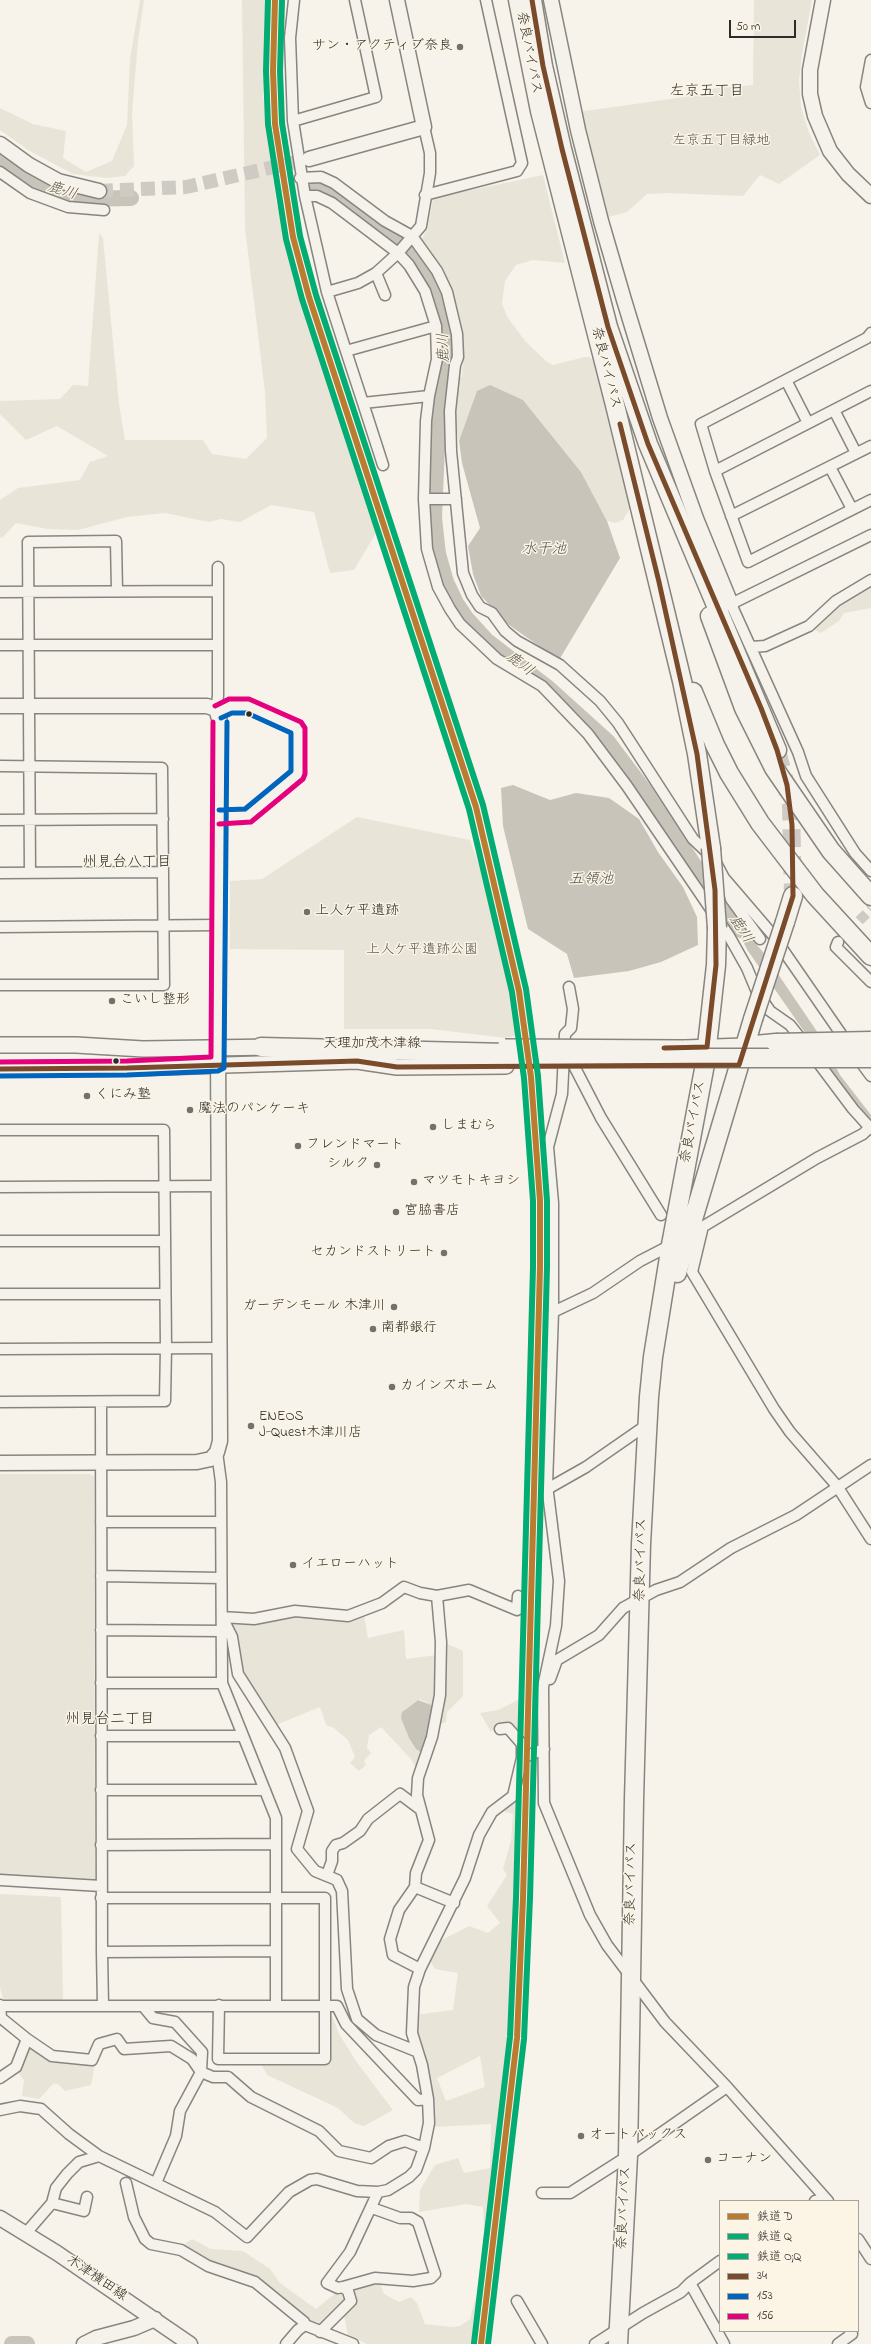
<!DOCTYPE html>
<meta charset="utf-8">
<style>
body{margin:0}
#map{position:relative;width:871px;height:2344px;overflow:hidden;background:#f7f3ea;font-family:"Indie Flower","Klee One",sans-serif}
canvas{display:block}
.legend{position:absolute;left:719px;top:2200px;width:140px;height:132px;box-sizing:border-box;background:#fcf5e5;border:1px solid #a8a49b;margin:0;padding:5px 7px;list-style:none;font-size:12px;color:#2b2b2b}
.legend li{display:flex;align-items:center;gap:8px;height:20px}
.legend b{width:20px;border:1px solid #a8a49b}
.scale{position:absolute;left:729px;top:20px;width:67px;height:18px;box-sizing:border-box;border:2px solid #2b2b2b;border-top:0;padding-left:5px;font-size:12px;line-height:14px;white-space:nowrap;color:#2b2b2b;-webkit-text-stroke:3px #fcf5e5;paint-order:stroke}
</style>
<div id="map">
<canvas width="871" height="2344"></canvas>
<ul class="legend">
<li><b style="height:5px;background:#ba7c31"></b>鉄道 D</li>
<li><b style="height:5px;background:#02ad73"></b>鉄道 Q</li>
<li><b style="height:5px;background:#02ad73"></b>鉄道 O;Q</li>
<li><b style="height:5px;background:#7a4b2a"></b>34</li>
<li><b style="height:5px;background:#0065bd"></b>153</li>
<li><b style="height:5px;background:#e5007d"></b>156</li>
</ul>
<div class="scale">50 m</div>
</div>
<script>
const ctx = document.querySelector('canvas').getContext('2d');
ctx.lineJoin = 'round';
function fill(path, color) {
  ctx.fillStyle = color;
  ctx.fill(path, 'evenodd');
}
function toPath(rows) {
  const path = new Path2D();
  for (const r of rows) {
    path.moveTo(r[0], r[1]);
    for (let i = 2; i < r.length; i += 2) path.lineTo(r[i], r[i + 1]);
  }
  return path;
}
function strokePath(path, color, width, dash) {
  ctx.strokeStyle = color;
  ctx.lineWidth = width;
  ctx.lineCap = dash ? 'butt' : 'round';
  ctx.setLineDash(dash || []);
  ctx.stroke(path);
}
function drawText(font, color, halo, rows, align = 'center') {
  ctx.font = font + ' "Indie Flower","Klee One",sans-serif';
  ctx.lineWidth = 3;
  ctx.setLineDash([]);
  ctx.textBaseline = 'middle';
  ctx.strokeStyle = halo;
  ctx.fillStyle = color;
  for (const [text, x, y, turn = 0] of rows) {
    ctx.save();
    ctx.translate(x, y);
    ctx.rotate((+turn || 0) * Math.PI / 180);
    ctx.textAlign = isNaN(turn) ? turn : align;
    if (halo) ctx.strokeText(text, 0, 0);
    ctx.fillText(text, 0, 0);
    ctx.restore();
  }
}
const green = toPath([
 [140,0,144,0,138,41,132,113,134,166,125,176,107,178,73,174,28,150,0,130,0,108,33,124,66,131,63,158,86,172,112,161,127,125,130,59],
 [242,0,271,0,266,36,263,95,276,200,294,280,376,533,354,570,330,573,314,512,271,505,240,522,221,519,209,522,165,513,127,517,78,530,47,529,16,523,2,538,0,537,0,500,18,488,80,480,90,462,108,456,57,426,26,440,0,414,0,401,60,399,73,385,88,386,99,233,103,238,119,404,125,440,203,440,212,454,246,459,267,438,265,392,245,228],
 [754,0,812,0,802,54,799,80,801,107,809,133,820,155,779,184,760,175,743,196,667,193,647,194,627,212,605,218,578,112,706,94,709,89,753,85],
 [543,175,565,263,533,260,516,265,505,281,502,304,508,318,526,342,547,362,553,365,585,357,590,357,594,362,630,508,623,520,615,523,607,521,581,472,523,400,467,421,459,441,454,419,457,377,462,377,464,343,457,306,450,286,437,263,421,241,428,227,433,198],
 [871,584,871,608,844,613,839,621,821,633,811,628,838,605],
 [357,817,470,840,483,876,501,939,513,996,519,1035,505,1038,431,1029,344,1029,344,950,230,949,230,881,262,879],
 [0,1474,90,1474,94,1477,95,1881,0,1876],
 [295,1615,340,1621,364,1615,368,1638,404,1630,406,1659,437,1655,435,1714,426,1702,419,1699,404,1710,407,1734,416,1749,423,1754,418,1771,410,1758,381,1727,369,1735,367,1748,371,1753,364,1761,366,1765,359,1771,350,1763,355,1757,348,1740,334,1728,326,1725,320,1707,276,1725,241,1669,233,1624,237,1621],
 [443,1642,463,1651,463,1696,447,1712,446,1722,437,1726],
 [520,1699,520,1735,497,1726,491,1732,480,1713,498,1710],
 [510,1803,518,1804,510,2054,478,2304,475,2344,367,2344,348,2335,344,2316,352,2307,352,2289,379,2281,384,2294,399,2302,411,2297,417,2303,425,2324,452,2327,460,2326,470,2319,477,2292,484,2233,483,2207,466,2204,419,2212,420,2190,435,2165,458,2158,464,2173,490,2168,491,2124,433,2127,415,2033,414,2015,453,2010,458,1973,435,1969,428,1958,440,1941,469,1926,488,1933,500,1923,487,1906,507,1875,503,1869,511,1841,513,1814,500,1810],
 [480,2056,485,2087,446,2101,437,2078],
 [0,1894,61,1897,63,2002,8,2002,3,1999,0,1987],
 [331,2013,339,2034,358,2064,393,2110,364,2126,354,2123,338,2108,267,2075,261,2064,329,2063],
 [33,2047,68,2061,95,2064,91,2085,65,2091,59,2085,54,2083,39,2099,22,2096,24,2080,18,2073,28,2048],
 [192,2239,211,2249,243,2251,270,2269,280,2283,316,2309,338,2291,345,2295,348,2301,319,2328,305,2320,259,2281,210,2263,179,2248]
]);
const water = toPath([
 [490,385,523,400,581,472,607,521,620,558,559,660,509,625,481,596,473,574,468,546,480,528,462,463,459,441,477,391],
 [513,785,550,800,576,793,609,798,639,819,658,852,683,887,697,917,698,945,661,962,629,971,574,978,567,954,528,929,503,826,501,788],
 [728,912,763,952,816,1030,840,1075,871,1115,871,1119,858,1107,836,1077,748,951],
 [418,1700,431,1705,435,1714,423,1754,416,1749,409,1738,401,1718,402,1712]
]);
const river = toPath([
 [0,161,43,187,60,194,81,199,131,198],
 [310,185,325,186,400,240,412,252,434,285,442,309,447,356,438,422,434,518,438,554,446,582,456,603,466,618,486,640,547,687,608,742,644,790,694,865,741,930],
 [12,2344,27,2344]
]);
const streetTunnel = toPath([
 [838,942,871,909]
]);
const secondaryTunnel = toPath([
 [99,191,186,187,309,159]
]);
const highwayTunnel = toPath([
 [777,750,791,805,793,896]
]);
const street = toPath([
 [294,0,290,38,293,121,305,196],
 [871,60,866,87,871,103],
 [293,121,376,97,355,0],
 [0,172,30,193,68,207,104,210],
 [300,178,321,177,334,183,385,221,412,236,437,271,447,292,457,334,458,357,455,365,450,411,451,451,463,573,472,595,480,607,492,613,505,631,517,641,560,665,600,701,618,723,693,839,714,859,724,878,772,934,848,1044],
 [425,195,517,171,522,163,486,0],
 [376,273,385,295],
 [327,292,358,283,376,273,398,253,421,226,430,173,430,153,424,127],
 [871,333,867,338,701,424,715,471,748,562,871,500],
 [346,351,436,326],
 [786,380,808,423],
 [429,396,426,421,424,499,427,549,438,587,450,609,460,624,497,659,542,686,588,734,627,786,729,936,747,968,757,992,770,1011,790,1025,805,1044],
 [363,403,429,396,437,359,436,326,425,291,409,265,398,253,332,203,317,196,305,196,327,292,346,351,363,403,383,465],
 [834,410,856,453],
 [830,467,852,509],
 [715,471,871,391],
 [424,499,456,499],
 [731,516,871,446],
 [871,535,731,604,798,752,806,776,855,853,871,871],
 [0,592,218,591],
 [0,645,218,645],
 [751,647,765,646,809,626,836,601,871,580],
 [216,709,218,696,218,567],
 [218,712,230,706,248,706,298,728,298,774,248,816,219,817],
 [0,766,162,768,164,985,0,985],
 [0,820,163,819],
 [0,873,163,872],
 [30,873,28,542,116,541,117,591],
 [726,883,731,899,760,939],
 [0,927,219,925],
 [838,942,836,947,871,982],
 [569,987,573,1009,571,1028,565,1034,562,1094,548,1147,553,1203,553,1312,547,1485,559,1581,556,1626,543,1687,544,1803,590,1915,607,1945,665,2022,727,2087,828,2201],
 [814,1057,853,1109,871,1129],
 [857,1057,871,1076],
 [567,1058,572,1062,601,1118,661,1215],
 [0,1130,164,1130,166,1348,165,1401,0,1402],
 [0,1187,219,1186],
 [703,1226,692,1272,774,1409,790,1432,837,1486,871,1539],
 [699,1229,817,1158,863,1134,871,1126],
 [0,1241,165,1241],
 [0,1294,165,1294],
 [553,1312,593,1293,640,1261,673,1244],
 [0,1349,219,1348],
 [101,1402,102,1952,103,2006],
 [217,1452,221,1482,222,1683,276,1818,276,2005],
 [549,1488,586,1467,648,1424],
 [101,1522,221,1522],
 [101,1576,221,1578],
 [437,1596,469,1590,517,1610,518,1596],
 [101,1630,222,1631],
 [550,1679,557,1660,599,1635,623,1608,656,1590,680,1582,731,1548,796,1515,871,1465],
 [101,1683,222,1683],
 [101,1736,242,1736],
 [522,1758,544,1749],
 [101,1790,265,1790],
 [101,1845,276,1844],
 [327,1875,332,1861,332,1851,336,1845,343,1843,360,1831,368,1819,400,1794,420,1809],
 [0,1880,101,1886],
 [415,1887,454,1903],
 [101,1898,325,1898,325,2059,218,2059,219,2005],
 [102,1952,276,1951],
 [0,2005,1,2018,27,2039,16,2067,0,2078],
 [0,2006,337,2006,346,2024,418,2100,428,2099],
 [143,2006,153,2018,175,2022,202,2052,201,2072,180,2111,176,2136,156,2183],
 [27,2039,52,2056,92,2060,99,2044,117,2039,124,2049,171,2046,192,2059,201,2072,213,2077,228,2077,251,2097,319,2131,339,2151,371,2158,389,2146,405,2141,424,2148],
 [416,2051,376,2035,357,2019,347,1989,342,1891,337,1880,315,1871,297,1849,308,1811,285,1748,238,1674,232,1637,222,1617,254,1619,295,1611,348,1616,382,1603,404,1587,420,1593,437,1596,441,1642,440,1695,432,1737,418,1778,417,1795,429,1840,416,1873,415,1887,399,1910,390,1939,393,1955,420,1969],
 [0,2110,20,2106,41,2109,69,2134,99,2156,215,2212,247,2237,289,2192,310,2180,317,2179,357,2191,378,2192,388,2190,409,2177,416,2170,424,2148,429,2123,428,2099,422,2065,412,2033,414,1987,420,1969,465,1878,479,1835,492,1812,513,1796,522,1758,522,1744,508,1728,500,1729],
 [126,2183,134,2217,145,2239,151,2244,181,2250,208,2266,255,2282,304,2322,305,2325],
 [542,2193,570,2193,628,2156,727,2087],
 [815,2201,825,2198],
 [52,2203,84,2211,87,2197],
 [26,2233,52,2203,56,2188,67,2174,79,2162,99,2156],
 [858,2239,871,2259],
 [690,2283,724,2344],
 [343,2287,375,2278,413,2281,431,2278,435,2274,418,2222,411,2218,400,2218,372,2208],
 [517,2301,542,2344],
 [320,2332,351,2301,348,2291,343,2287,338,2288,327,2283,350,2252,378,2192],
 [286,2344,298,2330,305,2325,353,2344],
 [595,2344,643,2313,681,2292,690,2283,720,2261],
 [838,2344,852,2334,850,2331]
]);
const secondary = toPath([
 [551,0,578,130,601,221,624,300,660,418,697,521,731,604],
 [823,0,810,70,810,94,815,116,830,151,848,174,871,196],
 [0,144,29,165,58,181,99,191],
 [309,159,424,127,397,0],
 [0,706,207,706,216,709,220,722,218,1047,220,1441,217,1452,211,1459,197,1462,0,1463],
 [0,2218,57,2253,190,2344],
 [84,2344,96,2338,134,2328,155,2319]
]);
const primary = toPath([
 [0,1045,76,1045,143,1049,273,1047],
 [684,1048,745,1046],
 [0,1069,127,1068,357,1061,397,1067,506,1066]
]);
const highway = toPath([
 [518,0,540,111,615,405,682,681,697,754,711,848],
 [532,0,543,66,562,149,608,327,648,444,777,750],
 [710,616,744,708,774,768,831,851,871,896],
 [693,692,715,745,729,773,760,823,815,895,871,956],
 [785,922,793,896],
 [745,1046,776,1043],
 [261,1047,507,1053],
 [677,1273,753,1019],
 [618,2344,628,2156,634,1800,641,1544,649,1397,653,1357,671,1245,705,1064,716,965,717,928]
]);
const primaryBridge = toPath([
 [505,1047,684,1048]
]);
const highwayBridge = toPath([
 [711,848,717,928],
 [753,1019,785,922],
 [776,1043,871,1041],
 [506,1058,871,1058]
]);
const bus1 = toPath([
 [620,424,659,582,697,754,715,890,716,965,707,1047,664,1048],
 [0,1069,127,1068,357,1061,397,1067,739,1065,793,896,792,825,787,785,777,750,761,708,648,444,608,327,562,149,543,66,532,0]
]);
const bus2 = toPath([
 [219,810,245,809,291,771,291,733,247,713,232,713,221,718],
 [0,1076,127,1075,218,1071,224,1068,227,722]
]);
const bus3 = toPath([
 [215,706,229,699,249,699,301,722,305,728,305,774,303,779,251,822,219,824],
 [0,1062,127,1061,211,1057,213,722]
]);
const rail1 = toPath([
 [275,0,273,71,275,124,293,237,309,297,476,807,519,991,531,1077,540,1201,540,1267,523,1898,517,2038,481,2344]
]);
const rail2 = toPath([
 [268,0,266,71,268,124,286,239,302,299,469,809,512,992,524,1078,533,1201,533,1267,516,1898,510,2037,474,2343]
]);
const rail3 = toPath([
 [282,0,280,71,282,123,300,236,316,295,483,805,526,989,538,1076,547,1201,547,1267,530,1898,524,2039,488,2344]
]);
const markers = [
 [460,47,4,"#72716e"],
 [249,714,3.5,"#2b2b2b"],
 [307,912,4,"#72716e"],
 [112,1001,4,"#72716e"],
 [116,1061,3.5,"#2b2b2b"],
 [87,1096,4,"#72716e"],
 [190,1110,4,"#72716e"],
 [433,1127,4,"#72716e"],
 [298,1146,4,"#72716e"],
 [377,1165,4,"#72716e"],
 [414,1182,4,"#72716e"],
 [396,1212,4,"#72716e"],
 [444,1253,4,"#72716e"],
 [394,1307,4,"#72716e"],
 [373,1329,4,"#72716e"],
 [392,1387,4,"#72716e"],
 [251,1426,4,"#72716e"],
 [293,1565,4,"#72716e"],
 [581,2136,4,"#72716e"],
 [708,2160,4,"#72716e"]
];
const poiNames = [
 ["サン・アクティブ奈良",452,47,"right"],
 ["上人ケ平遺跡",315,912],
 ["こいし整形",120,1001],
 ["くにみ塾",95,1096],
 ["魔法のパンケーキ",198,1110],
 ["しまむら",441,1127],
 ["フレンドマート",306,1146],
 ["シルク",369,1165,"right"],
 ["マツモトキヨシ",422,1182],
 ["宮脇書店",404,1212],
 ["セカンドストリート",436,1253,"right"],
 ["ガーデンモール 木津川",386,1307,"right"],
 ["南都銀行",381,1329],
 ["カインズホーム",400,1387],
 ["ENEOS",259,1418],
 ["J-Quest木津川店",259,1434],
 ["イエローハット",301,1565],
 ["オートバックス",589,2136],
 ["コーナン",716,2160]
];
const streetNames = [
 ["奈良バイパス",528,53,79],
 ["奈良バイパス",605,368,76],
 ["天理加茂木津線",372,1045],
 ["奈良バイパス",694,1122,-79],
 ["奈良バイパス",642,1560,-89],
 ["奈良バイパス",632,1884,-89],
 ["奈良バイパス",625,2208,-87],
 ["木津横田線",96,2279,34]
];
const parkNames = [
 ["左京五丁目緑地",721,142],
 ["上人ケ平遺跡公園",422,951]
];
const neighbourhoodNames = [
 ["左京五丁目",707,93],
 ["州見台八丁目",127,864],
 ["州見台二丁目",110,1721]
];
const waterNames = [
 ["鹿川",62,192,18],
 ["鹿川",445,348,-92],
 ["水干池",544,551],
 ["鹿川",519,665,37],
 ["五領池",591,881],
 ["鹿川",740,930,57]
];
fill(green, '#e9e4d8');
fill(water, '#c8c4ba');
strokePath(river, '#c8c4ba', 16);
strokePath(streetTunnel, '#cecbc4', 10, [10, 5]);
strokePath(secondaryTunnel, '#cecbc4', 14, [14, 7]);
strokePath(highwayTunnel, '#cecbc4', 18, [18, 9]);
strokePath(street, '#878581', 13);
strokePath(secondary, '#878581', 17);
strokePath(primary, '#878581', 18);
strokePath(highway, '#878581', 21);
strokePath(street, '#f5f2ec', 10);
strokePath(secondary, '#f5f2ec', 14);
strokePath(primary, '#f5f2ec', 15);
strokePath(highway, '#f5f2ec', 18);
strokePath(primaryBridge, '#878581', 18, []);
strokePath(highwayBridge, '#878581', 21, []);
strokePath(primaryBridge, '#f5f2ec', 15);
strokePath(highwayBridge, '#f5f2ec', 18);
strokePath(bus1, '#7a4b2a', 5);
strokePath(bus2, '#0065bd', 5);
strokePath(bus3, '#e5007d', 5);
strokePath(rail1, '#ba7c31', 6);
strokePath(rail2, '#02ad73', 6);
strokePath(rail3, '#02ad73', 6);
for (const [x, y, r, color] of markers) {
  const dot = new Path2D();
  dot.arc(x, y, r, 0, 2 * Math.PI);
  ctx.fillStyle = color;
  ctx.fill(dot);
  strokePath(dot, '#fcf5e5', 1.5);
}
drawText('14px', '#2b2b2b', '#fcf5e5', poiNames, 'left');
drawText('14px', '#2b2b2b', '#fcf5e5', streetNames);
drawText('14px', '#585653', '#fcf5e5', parkNames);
drawText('15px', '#2b2b2b', '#fcf5e5', neighbourhoodNames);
drawText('italic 15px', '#545350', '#fcf5e5', waterNames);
</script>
